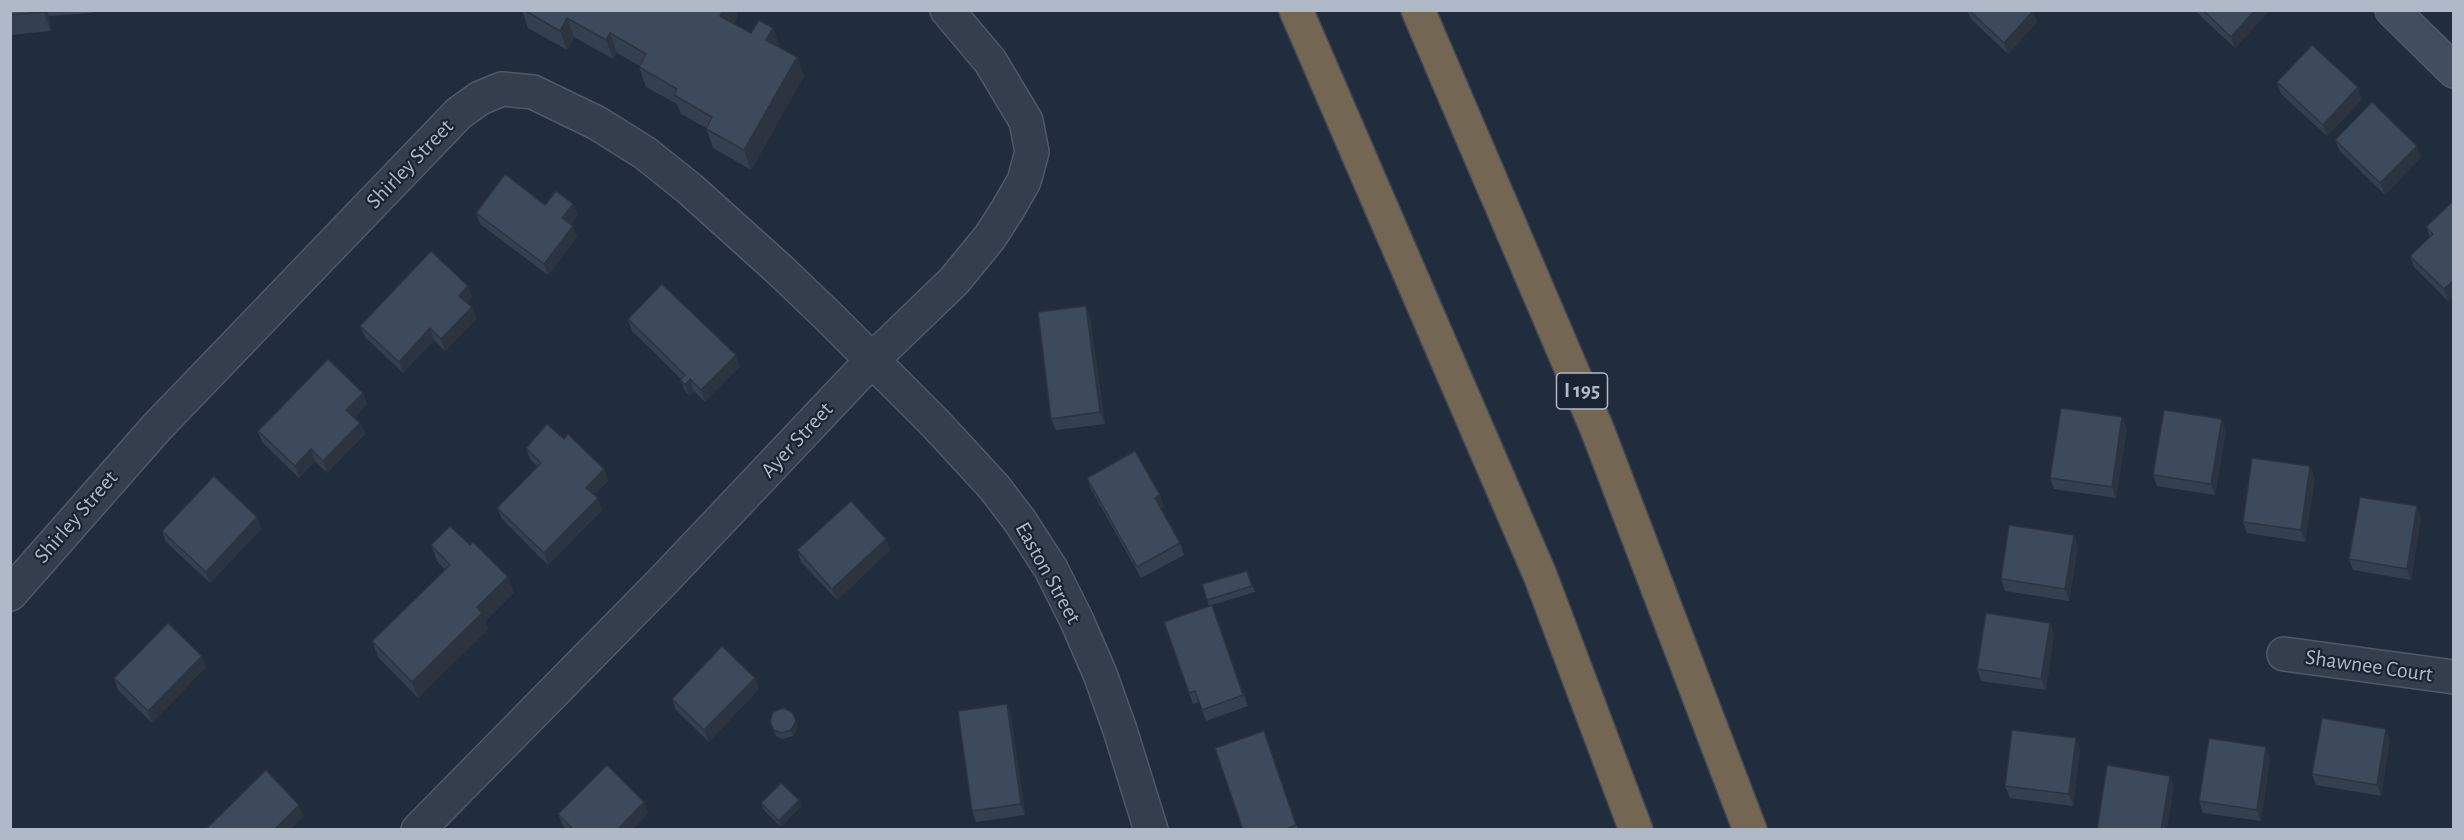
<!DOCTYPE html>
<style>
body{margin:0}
#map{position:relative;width:2464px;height:840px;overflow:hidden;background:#212c3c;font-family:"Alegreya Sans",sans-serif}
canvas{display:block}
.frame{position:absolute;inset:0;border:12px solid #b0b9c8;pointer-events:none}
</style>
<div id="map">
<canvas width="2464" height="840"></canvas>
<div class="frame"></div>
</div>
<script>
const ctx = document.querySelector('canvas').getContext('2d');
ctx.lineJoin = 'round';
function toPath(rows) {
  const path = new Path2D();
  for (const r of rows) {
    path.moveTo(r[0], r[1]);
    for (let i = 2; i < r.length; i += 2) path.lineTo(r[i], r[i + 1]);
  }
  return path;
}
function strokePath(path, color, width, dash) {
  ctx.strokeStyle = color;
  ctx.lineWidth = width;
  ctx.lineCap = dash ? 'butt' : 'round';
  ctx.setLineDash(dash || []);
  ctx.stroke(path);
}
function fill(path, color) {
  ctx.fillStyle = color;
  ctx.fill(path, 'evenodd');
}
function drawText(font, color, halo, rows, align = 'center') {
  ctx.font = font + ' "Alegreya Sans",sans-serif';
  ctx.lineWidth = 4.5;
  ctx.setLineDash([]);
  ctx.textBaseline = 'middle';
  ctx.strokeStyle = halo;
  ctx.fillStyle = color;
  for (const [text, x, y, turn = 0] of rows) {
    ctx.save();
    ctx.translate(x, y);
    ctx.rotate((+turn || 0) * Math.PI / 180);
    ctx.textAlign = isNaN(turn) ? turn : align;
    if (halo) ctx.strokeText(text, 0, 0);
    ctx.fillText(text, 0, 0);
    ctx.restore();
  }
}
const street = toPath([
 [10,594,157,427,459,113,480,98,502,89,533,92,597,123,645,153,690,189,780,270,827,315,935,423,994,487,1020,521,1051,569,1077,621,1100,674,1120,730,1151,830],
 [2284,654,2454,677],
 [418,830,663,581,872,360,954,281,990,237,1008,209,1024,181,1032,152,1026,121,990,61,947,10]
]);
const secondary = toPath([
 [2392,10,2454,71]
]);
const highway = toPath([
 [1296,10,1540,575,1636,830],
 [1418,10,1597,429,1750,830]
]);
const wall = toPath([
 [10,10,92,10,92,13,49,16,51,31,10,35],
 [522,10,736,10,738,16,734,23,751,33,773,28,780,48,797,57,804,76,751,170,713,148,706,128,681,114,677,104,646,87,639,67,640,66,617,53,613,59,574,37,567,50,528,28],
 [1967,10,2033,10,2037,22,2008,54,1971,19],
 [2194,10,2270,10,2235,48],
 [2277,82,2362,99,2327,136,2281,94],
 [2335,140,2421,157,2385,195,2340,151],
 [2454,200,2454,296,2448,301,2414,267,2410,256,2430,236,2426,227],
 [573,204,578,215,571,224,577,237,548,275,480,224,476,213,545,205],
 [472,297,467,303,472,307,476,319,445,351,434,340,403,373,365,337,360,326],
 [1090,317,1105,424,1056,430,1051,419],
 [628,319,740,366,705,402,694,391,689,396,685,391,680,380,681,379,632,331],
 [363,393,367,404,355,417,360,423,365,434,327,473,315,461,299,478,262,442,258,431],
 [2127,428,2116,498,2054,489,2050,478],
 [2226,431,2215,495,2157,486,2153,475],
 [564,439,604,469,608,481,594,495,602,510,548,565,502,519,497,508,537,466,530,459,526,448],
 [1087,478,1160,495,1164,506,1161,509,1180,543,1184,555,1141,578,1091,489],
 [2315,478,2305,542,2247,533,2243,522],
 [2417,506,2421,518,2411,580,2353,570,2349,559],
 [257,517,261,529,210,583,166,542,162,531],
 [2074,535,2078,546,2069,601,2005,591,2001,579],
 [431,545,514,592,485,621,488,629,418,698,378,657,372,641,445,570,437,561],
 [797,550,890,550,837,600,801,562],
 [1247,571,1255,592,1212,605,1248,706,1206,721,1199,702,1193,704,1164,622,1209,606,1202,584],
 [2050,623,2054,634,2046,690,1981,681,1977,669],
 [206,667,152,723,118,690,114,678],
 [755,678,759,689,709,742,676,710,672,699],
 [1007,704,1011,715,1025,815,976,822,972,811],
 [770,722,798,727,793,736,783,739,776,736],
 [1264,731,1298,830,1243,830],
 [2390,740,2381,796,2316,785,2312,774],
 [2080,749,2073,806,2010,798,2005,786],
 [2270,759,2261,821,2203,813,2199,801],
 [799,800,801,806,781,827,763,809,761,803],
 [648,813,632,830,567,830,563,826,558,814]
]);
const shadedWall = toPath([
 [43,10,47,10,49,16,51,31],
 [723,10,736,10,738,16,727,35,720,16],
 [2255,10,2270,10,2235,48,2231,37],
 [2033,11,2037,22,2008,54,2004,43],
 [567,18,574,37,567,50,560,31],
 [773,28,780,47,773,60,766,40],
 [610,33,617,53,613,59,606,40],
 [797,57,804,76,751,170,744,150],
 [2358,87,2362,99,2327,136,2323,125],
 [2417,146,2421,157,2385,195,2380,183],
 [573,204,578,215,567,229,562,218],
 [573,226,577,237,548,275,544,264],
 [2454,280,2454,296,2448,301,2444,289],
 [468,286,472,297,463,307,459,296],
 [1086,306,1090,317,1105,424,1100,412],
 [472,307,476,319,445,351,441,339],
 [430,328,434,340,403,373,399,362],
 [736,355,740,366,705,402,701,390],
 [690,379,694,391,689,396,685,385],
 [363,393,367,404,351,422,346,410],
 [2122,417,2127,428,2116,498,2112,487],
 [2222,419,2226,431,2215,495,2211,484],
 [360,423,365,434,327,473,323,461],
 [311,449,315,461,299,478,295,466],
 [2310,466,2315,478,2305,542,2301,530],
 [604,469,608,481,591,499,586,488],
 [1160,495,1164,506,1159,510,1155,498],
 [598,498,602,510,548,565,544,553],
 [2417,506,2421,518,2411,580,2407,569],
 [257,517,261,529,210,583,206,572],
 [2074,535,2078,546,2069,601,2065,589],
 [886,539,890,550,837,600,832,589],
 [508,577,514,592,485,621,488,629,418,698,412,682,477,607],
 [2050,623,2054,634,2046,690,2041,679],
 [202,656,206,667,152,723,148,711],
 [755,678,759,689,709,742,704,730],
 [1007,704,1011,715,1025,815,1021,804],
 [796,721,798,727,793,736,791,730],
 [2386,729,2390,740,2381,796,2377,785],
 [2076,738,2080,749,2073,806,2069,794],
 [2266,747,2270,759,2261,821,2257,810],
 [2170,776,2174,787,2167,830,2161,830],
 [799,800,801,806,781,827,779,821],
 [644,802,648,813,632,830,617,830],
 [299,805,304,816,290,830,274,830]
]);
const building = toPath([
 [10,10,43,10,44,12,10,15,10,10],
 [524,10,723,10,720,16,751,33,759,20,773,28,766,40,797,57,744,150,706,129,712,117,674,95,677,89,639,67,646,54,610,33,606,40,567,18,560,31,524,10],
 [1969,10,2033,10,2033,11,2004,43,1969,10],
 [2203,10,2255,10,2231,37,2203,10],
 [2312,45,2358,87,2323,125,2277,82,2312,45],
 [2372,102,2417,146,2380,183,2335,140,2372,102],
 [505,174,545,205,556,191,573,204,562,218,573,226,544,264,476,213,505,174],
 [2454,200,2454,280,2444,289,2410,256,2433,234,2426,227,2454,200],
 [431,251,468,286,459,296,472,307,441,339,430,328,399,362,360,326,431,251],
 [662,284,736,355,701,390,690,379,685,385,680,380,685,375,628,319,662,284],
 [1086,306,1100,412,1051,419,1038,312,1086,306],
 [328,359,363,393,346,410,360,423,323,461,311,449,295,466,258,431,328,359],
 [2061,408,2122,417,2112,487,2050,478,2061,408],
 [2164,410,2222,419,2211,484,2153,475,2164,410],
 [547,424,564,439,568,434,604,469,586,488,598,498,544,553,497,508,541,463,526,448,547,424],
 [1135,451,1160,495,1155,498,1180,543,1137,567,1087,478,1135,451],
 [2252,458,2310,466,2301,530,2243,522,2252,458],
 [214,476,257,517,206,572,162,531,214,476],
 [2360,497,2417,506,2407,569,2349,559,2360,497],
 [851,501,886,539,832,589,797,550,851,501],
 [2009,525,2074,535,2065,589,2001,579,2009,525],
 [450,526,470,545,473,542,508,577,477,607,482,613,412,682,372,641,450,565,431,545,450,526],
 [1247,571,1252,586,1207,600,1202,584,1247,571],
 [1212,605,1243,695,1202,710,1195,691,1189,693,1164,622,1212,605],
 [1986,613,2050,623,2041,679,1977,669,1986,613],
 [168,623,202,656,148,711,114,678,168,623],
 [722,646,755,678,704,730,672,699,722,646],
 [1007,704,1021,804,972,811,958,711,1007,704],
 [783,708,792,712,796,721,791,730,781,733,774,730,770,722,773,712,783,708],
 [2322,718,2386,729,2377,785,2312,774,2322,718],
 [2012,730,2076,738,2069,794,2005,786,2012,730],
 [1264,731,1296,825,1284,830,1243,830,1215,748,1264,731],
 [2209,738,2266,747,2257,810,2199,801,2209,738],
 [607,765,644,802,617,830,574,830,558,814,607,765],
 [2107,765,2170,776,2161,830,2097,830,2107,765],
 [266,770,299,805,274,830,205,830,266,770],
 [781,783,799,800,779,821,761,803,781,783]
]);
const shields = [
 [1582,391,51]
];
const shieldNames = [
 ["I 195",1582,391]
];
const streetNames = [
 ["Shirley Street",410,164,-46],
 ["Ayer Street",797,440,-47],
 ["Shirley Street",76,517,-49],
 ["Easton Street",1048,573,61],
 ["Shawnee Court",2369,666,8]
];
strokePath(street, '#505967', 36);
strokePath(secondary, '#505967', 36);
strokePath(highway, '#404957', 36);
strokePath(street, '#353e4c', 33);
strokePath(secondary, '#434d60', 33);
strokePath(highway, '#736652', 33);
fill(wall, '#34404f');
fill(shadedWall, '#2b3440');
fill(building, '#3d4a5c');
strokePath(building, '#2b3440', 1.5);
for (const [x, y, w] of shields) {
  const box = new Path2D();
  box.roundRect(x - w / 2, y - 18, w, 36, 4.5);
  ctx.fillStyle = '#1a2331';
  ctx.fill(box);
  strokePath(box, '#b0b9c8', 1.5);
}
drawText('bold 21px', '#b0b9c8', null, shieldNames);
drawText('22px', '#b0b9c8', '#1a2331', streetNames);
</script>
